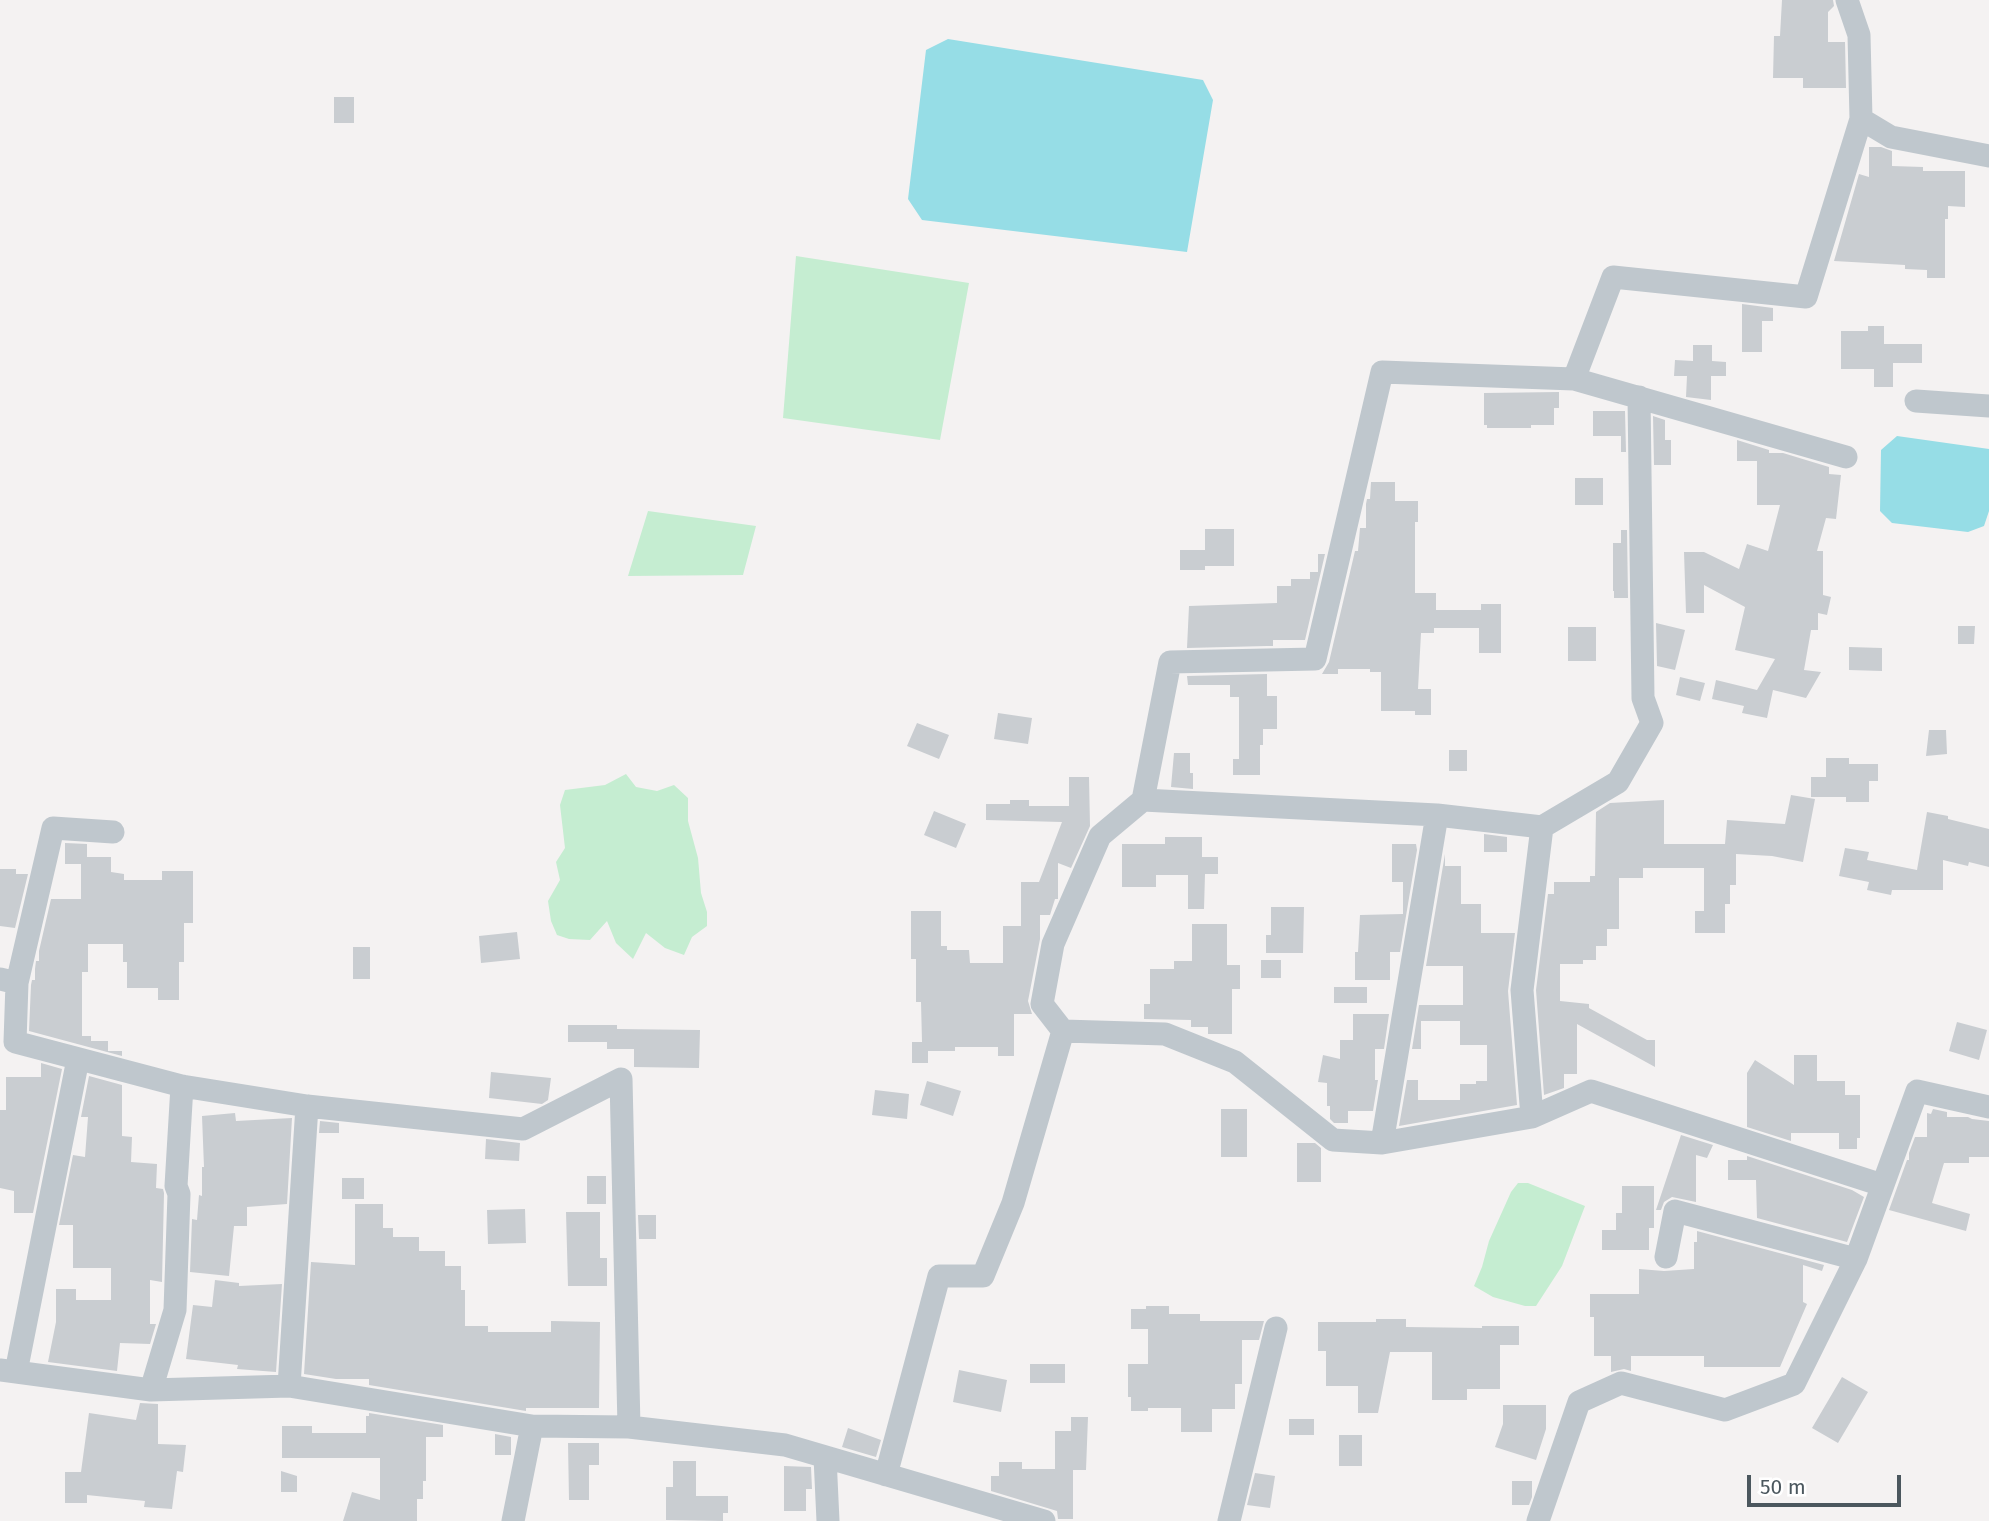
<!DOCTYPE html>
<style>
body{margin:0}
#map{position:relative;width:1989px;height:1521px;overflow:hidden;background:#f4f2f2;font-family:"Fira Sans",sans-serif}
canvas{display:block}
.scale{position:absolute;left:1747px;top:1475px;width:154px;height:32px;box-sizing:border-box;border:4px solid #4b575e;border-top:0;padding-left:9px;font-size:21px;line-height:24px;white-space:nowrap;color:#4b575e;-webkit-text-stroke:5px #fff;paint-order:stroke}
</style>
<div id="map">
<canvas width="1989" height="1521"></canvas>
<div class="scale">50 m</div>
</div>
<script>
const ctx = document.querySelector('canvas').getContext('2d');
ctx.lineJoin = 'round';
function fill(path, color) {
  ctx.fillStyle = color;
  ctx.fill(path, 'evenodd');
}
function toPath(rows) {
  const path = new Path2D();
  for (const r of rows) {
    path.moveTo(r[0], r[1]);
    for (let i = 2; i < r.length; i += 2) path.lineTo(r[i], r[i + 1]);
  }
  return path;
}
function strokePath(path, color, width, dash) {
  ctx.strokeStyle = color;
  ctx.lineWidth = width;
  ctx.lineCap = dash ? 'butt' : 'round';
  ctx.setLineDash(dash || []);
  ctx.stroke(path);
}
const green = toPath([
 [796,256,969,283,940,440,783,418],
 [648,511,756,526,743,575,628,576],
 [626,774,636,787,657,791,674,785,688,798,688,821,698,858,701,893,707,912,707,926,692,937,684,955,665,948,646,933,633,959,616,943,607,921,590,940,569,939,557,935,551,921,548,901,560,880,556,862,565,848,560,805,565,790,605,785],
 [1518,1183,1528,1183,1585,1206,1562,1266,1536,1306,1525,1306,1493,1297,1474,1286,1482,1267,1489,1241,1511,1192]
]);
const water = toPath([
 [948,39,1203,80,1213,100,1187,252,922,220,908,199,926,50],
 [1897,436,1989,449,1989,511,1984,526,1968,532,1892,523,1880,511,1881,450]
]);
const building = toPath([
 [1782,0,1833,0,1834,6,1828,12,1828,42,1845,42,1846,88,1803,88,1803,78,1773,78,1774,36,1780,36],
 [334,97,354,97,354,123,334,123],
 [1869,147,1881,147,1892,151,1892,166,1923,167,1923,171,1965,171,1965,207,1948,206,1948,219,1945,219,1945,278,1927,278,1927,270,1905,269,1905,265,1834,261,1859,174,1869,177],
 [1742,304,1773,308,1773,321,1762,321,1762,352,1742,352],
 [1868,326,1884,326,1884,344,1922,344,1922,363,1893,363,1893,387,1874,387,1874,369,1841,369,1841,331,1868,331],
 [1693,345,1712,345,1712,361,1726,362,1726,376,1711,376,1711,400,1686,397,1687,376,1674,376,1675,360,1693,361],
 [1559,392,1559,408,1554,408,1554,425,1531,425,1531,428,1487,428,1487,425,1484,425,1484,393],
 [1593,411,1625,411,1626,452,1621,452,1621,436,1593,436],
 [1653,416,1665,420,1665,440,1671,440,1671,465,1654,465],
 [1737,440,1769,450,1769,453,1783,453,1829,467,1829,474,1841,475,1836,519,1826,518,1817,551,1823,551,1823,595,1831,597,1827,615,1818,613,1818,630,1811,630,1804,670,1821,672,1806,698,1773,690,1767,718,1742,713,1744,706,1712,699,1716,680,1757,690,1775,659,1735,650,1745,607,1704,585,1704,613,1686,613,1684,552,1704,552,1739,569,1747,544,1768,551,1780,505,1757,505,1757,461,1737,461],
 [1575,478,1603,478,1603,505,1575,505],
 [1371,482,1395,482,1395,501,1418,501,1418,522,1415,522,1415,593,1436,593,1436,610,1481,610,1481,604,1501,604,1501,653,1479,653,1479,628,1434,628,1434,633,1421,633,1418,689,1431,689,1431,715,1415,715,1415,711,1381,711,1381,672,1370,672,1370,669,1338,669,1338,674,1322,674,1329,662,1355,551,1358,551,1360,528,1366,528,1366,504,1367,499,1370,499],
 [1205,529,1234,529,1234,566,1205,566,1205,570,1180,570,1180,550,1205,550],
 [1621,530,1627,530,1628,598,1614,598,1614,591,1613,591,1613,543,1621,543],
 [1318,554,1325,554,1305,640,1273,640,1273,646,1267,646,1187,648,1189,606,1277,603,1277,586,1291,586,1291,579,1310,579,1310,572,1318,572],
 [1656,623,1685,630,1675,670,1657,666],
 [1958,626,1975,626,1974,644,1958,644],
 [1568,627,1596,627,1596,661,1568,661],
 [1849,647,1882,648,1882,671,1849,670],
 [1267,674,1267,696,1277,696,1277,729,1263,729,1263,745,1260,745,1260,775,1233,775,1233,759,1239,759,1239,697,1230,697,1230,685,1188,685,1187,676],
 [1680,677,1705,683,1700,701,1676,695],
 [998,713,1032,718,1028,744,994,739],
 [917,723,949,735,939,759,907,746],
 [1929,730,1946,730,1947,754,1926,756],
 [1449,750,1467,750,1467,771,1449,771],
 [1174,753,1190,753,1190,773,1193,773,1193,789,1171,787],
 [1826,758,1849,758,1849,764,1878,764,1878,781,1869,781,1869,802,1846,802,1846,797,1811,797,1811,777,1826,777],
 [1069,777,1089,777,1090,826,1071,868,1058,863,1058,899,1055,899,1050,915,1040,915,1040,939,1028,1001,1032,1014,1014,1014,1014,1056,998,1056,998,1047,955,1047,955,1051,928,1051,928,1063,912,1063,912,1042,922,1042,921,1002,916,1002,916,959,911,959,911,911,941,911,941,946,947,946,947,950,969,950,970,963,1003,963,1003,926,1021,926,1021,882,1039,882,1062,822,986,820,986,804,1010,804,1010,800,1029,800,1029,806,1069,806],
 [1791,795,1815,799,1803,862,1772,856,1736,854,1736,885,1730,885,1730,904,1725,904,1725,933,1695,933,1695,911,1704,911,1704,868,1643,868,1643,878,1619,878,1619,929,1607,929,1607,946,1596,946,1596,960,1583,960,1583,964,1560,964,1560,1001,1589,1004,1589,1008,1647,1040,1655,1040,1655,1067,1577,1024,1577,1074,1564,1074,1564,1088,1544,1095,1536,990,1548,894,1554,894,1554,882,1590,882,1590,876,1595,876,1596,812,1610,803,1664,800,1664,844,1725,844,1727,820,1785,824],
 [934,811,966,824,956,848,924,835],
 [1927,812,1948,816,1948,819,1989,829,1989,867,1969,862,1968,866,1943,860,1943,890,1892,890,1891,895,1867,890,1869,882,1839,876,1845,848,1869,852,1867,860,1917,870],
 [1484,834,1507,837,1507,852,1484,852],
 [1165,837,1202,837,1202,857,1218,857,1218,874,1205,874,1204,909,1188,909,1188,875,1156,875,1156,887,1122,887,1122,844,1165,844],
 [65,843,87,844,87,857,111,857,111,872,124,874,124,880,162,880,162,871,193,871,193,923,184,923,184,962,179,962,179,1000,158,1000,158,988,127,988,127,962,123,962,123,944,88,944,88,972,82,972,82,1036,91,1036,91,1041,108,1041,108,1051,122,1051,122,1056,29,1031,31,985,32,980,35,980,35,969,36,961,39,961,39,951,51,899,81,899,81,864,65,864],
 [1392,844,1416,844,1417,850,1400,952,1390,952,1390,980,1355,980,1355,952,1358,952,1360,915,1403,914,1403,882,1392,882],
 [1445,854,1445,866,1461,866,1461,904,1481,904,1481,933,1515,933,1508,991,1517,1105,1399,1126,1407,1080,1418,1080,1418,1100,1460,1100,1460,1084,1476,1084,1476,1081,1487,1081,1487,1045,1460,1045,1460,1021,1421,1021,1421,1049,1412,1049,1419,1005,1463,1005,1463,966,1426,966],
 [0,869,16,869,16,874,28,874,15,928,0,926],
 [1271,907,1304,907,1303,953,1266,953,1266,935,1271,935],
 [1192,924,1227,924,1227,965,1240,965,1240,989,1232,989,1232,1034,1208,1034,1208,1027,1191,1027,1191,1020,1144,1019,1144,1004,1150,1004,1150,969,1174,969,1174,961,1192,961],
 [517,932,520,959,481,963,479,936],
 [353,947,370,947,370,979,353,979],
 [1261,960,1281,960,1281,978,1261,978],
 [1334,987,1367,987,1367,1003,1334,1003],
 [1353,1014,1389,1014,1384,1049,1375,1049,1375,1080,1378,1080,1373,1111,1348,1111,1348,1123,1334,1123,1330,1119,1330,1106,1327,1106,1327,1083,1318,1082,1323,1055,1340,1059,1340,1040,1353,1040],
 [1957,1022,1987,1030,1979,1060,1949,1051],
 [568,1025,617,1025,617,1029,700,1030,699,1068,634,1067,634,1049,607,1049,607,1042,568,1042],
 [1794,1055,1817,1055,1817,1081,1845,1081,1845,1095,1860,1095,1860,1138,1857,1138,1857,1149,1839,1149,1839,1133,1791,1133,1791,1141,1747,1127,1747,1073,1755,1060,1794,1085],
 [41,1063,62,1069,33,1213,14,1213,14,1191,0,1188,0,1110,6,1110,6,1077,41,1077],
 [491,1072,551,1078,548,1100,542,1104,489,1098],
 [89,1076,122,1085,122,1136,132,1137,131,1162,157,1164,156,1188,163,1189,164,1193,162,1282,150,1280,150,1324,156,1324,150,1344,120,1343,117,1371,48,1362,56,1322,56,1289,76,1289,76,1300,111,1300,111,1268,73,1268,73,1225,59,1225,73,1155,85,1157,88,1117,81,1117],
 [927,1081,961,1091,953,1116,920,1105],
 [875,1090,909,1094,907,1119,872,1115],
 [1221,1109,1247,1109,1247,1157,1221,1157],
 [1933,1109,1947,1112,1947,1117,1968,1117,1972,1119,1989,1121,1989,1157,1969,1157,1969,1163,1944,1163,1932,1203,1970,1214,1966,1231,1889,1210,1907,1160,1909,1160,1909,1153,1915,1137,1927,1137,1927,1113,1931,1114],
 [235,1113,236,1121,292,1118,287,1204,247,1207,247,1226,234,1226,229,1276,190,1272,192,1219,197,1220,199,1195,202,1196,202,1167,204,1167,202,1116],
 [320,1121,339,1123,339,1133,319,1133],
 [1681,1135,1713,1145,1707,1158,1696,1155,1696,1202,1672,1197,1664,1202,1661,1210,1656,1210],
 [486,1139,520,1143,519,1161,485,1159],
 [1297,1143,1315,1143,1321,1148,1321,1182,1297,1182],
 [1747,1156,1852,1190,1864,1197,1847,1242,1757,1218,1756,1180,1728,1180,1728,1160,1747,1160],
 [587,1176,606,1176,606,1204,587,1204],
 [342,1178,364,1178,364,1199,342,1199],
 [1622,1186,1654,1186,1654,1228,1649,1228,1649,1250,1602,1250,1602,1230,1616,1230,1616,1213,1622,1213],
 [355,1204,383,1204,383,1228,393,1228,393,1237,419,1237,419,1251,445,1251,445,1266,461,1266,461,1290,465,1290,465,1326,488,1326,488,1332,551,1332,551,1321,600,1322,599,1408,526,1408,526,1411,369,1385,369,1379,336,1379,304,1374,311,1262,355,1265],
 [525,1209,526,1243,488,1244,487,1210],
 [566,1212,600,1212,600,1258,607,1258,607,1286,568,1286],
 [638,1215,656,1215,656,1239,639,1239],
 [1697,1231,1824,1265,1822,1271,1803,1265,1803,1302,1807,1304,1780,1367,1704,1367,1704,1356,1631,1356,1631,1371,1624,1369,1611,1372,1611,1356,1594,1356,1594,1317,1590,1317,1590,1294,1639,1294,1639,1269,1664,1271,1694,1269,1694,1242,1697,1242],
 [215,1280,239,1283,239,1286,282,1284,276,1372,237,1369,238,1365,186,1359,193,1305,212,1307],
 [1146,1306,1169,1306,1169,1314,1200,1314,1200,1321,1264,1321,1259,1340,1242,1340,1242,1384,1235,1384,1235,1409,1212,1409,1212,1432,1181,1432,1181,1408,1148,1408,1148,1411,1131,1411,1131,1397,1128,1397,1128,1364,1148,1364,1148,1329,1131,1329,1131,1309,1146,1309],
 [1376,1319,1406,1319,1406,1327,1482,1328,1482,1326,1519,1326,1519,1345,1500,1345,1500,1389,1467,1389,1467,1400,1432,1400,1432,1352,1390,1352,1378,1413,1358,1413,1358,1386,1326,1386,1326,1351,1318,1351,1318,1322,1376,1322],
 [1030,1364,1065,1364,1065,1383,1030,1383],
 [959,1370,1007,1380,1001,1412,953,1402],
 [1842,1377,1868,1392,1838,1443,1812,1428],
 [140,1403,158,1404,158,1444,186,1445,183,1472,177,1471,172,1509,144,1507,145,1501,87,1495,87,1503,65,1503,65,1472,81,1472,89,1413,136,1420],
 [1503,1405,1546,1405,1546,1429,1536,1460,1495,1447,1503,1424],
 [369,1413,443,1425,443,1437,426,1437,426,1481,423,1481,423,1499,417,1499,417,1521,343,1521,352,1492,380,1500,380,1458,282,1458,282,1426,312,1426,312,1433,366,1433,366,1416,369,1416],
 [1071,1417,1088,1417,1086,1470,1073,1470,1073,1519,1058,1519,1057,1511,991,1491,991,1476,999,1476,999,1462,1022,1462,1022,1469,1055,1469,1055,1431,1071,1431],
 [1289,1419,1314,1419,1314,1435,1289,1435],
 [848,1428,881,1440,876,1457,842,1447],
 [495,1434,511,1437,511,1455,495,1455],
 [1339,1435,1362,1435,1362,1466,1339,1466],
 [568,1443,599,1443,599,1465,589,1465,589,1500,569,1500],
 [673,1461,696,1461,696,1496,728,1496,728,1513,723,1513,723,1521,666,1520,666,1487,673,1487],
 [784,1466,811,1467,812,1489,806,1489,806,1511,784,1511],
 [281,1471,297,1476,297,1492,281,1492],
 [1255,1473,1275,1476,1270,1508,1247,1505],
 [1512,1481,1532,1481,1532,1497,1529,1505,1512,1505]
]);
const minor = toPath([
 [1847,0,1859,35,1861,119,1891,137,1989,156],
 [1574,379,1846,457],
 [1916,401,1989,406],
 [1143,800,1437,815,1542,827,1522,990,1532,1117],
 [1542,827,1618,782,1652,723,1643,698,1639,397],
 [0,979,17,983,15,1042,182,1086,307,1106,523,1129,621,1079,629,1427],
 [17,983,53,828,113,832],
 [1063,1031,1165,1034,1235,1062,1333,1140,1382,1143,1532,1117,1591,1091,1882,1185],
 [1382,1143,1437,815],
 [1666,1257,1675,1211,1856,1259],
 [0,1370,151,1390,289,1386,532,1426,629,1427,785,1445,1044,1521],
 [16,1372,78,1059],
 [289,1386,307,1106],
 [151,1390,175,1310,179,1194,176,1186,182,1086],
 [825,1457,828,1521],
 [886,1475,939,1276,983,1276,1013,1203,1063,1031,1042,1004,1053,944,1100,836,1143,800,1170,662,1315,659,1382,372,1574,379,1613,277,1806,297,1861,119],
 [513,1521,532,1426],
 [1229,1521,1276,1328],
 [1538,1521,1579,1402,1621,1383,1725,1410,1794,1384,1856,1259,1917,1091,1989,1107]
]);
fill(green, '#c5edd1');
fill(water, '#96dde6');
fill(building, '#c9cdd1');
strokePath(minor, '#bfc7cd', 23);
</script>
